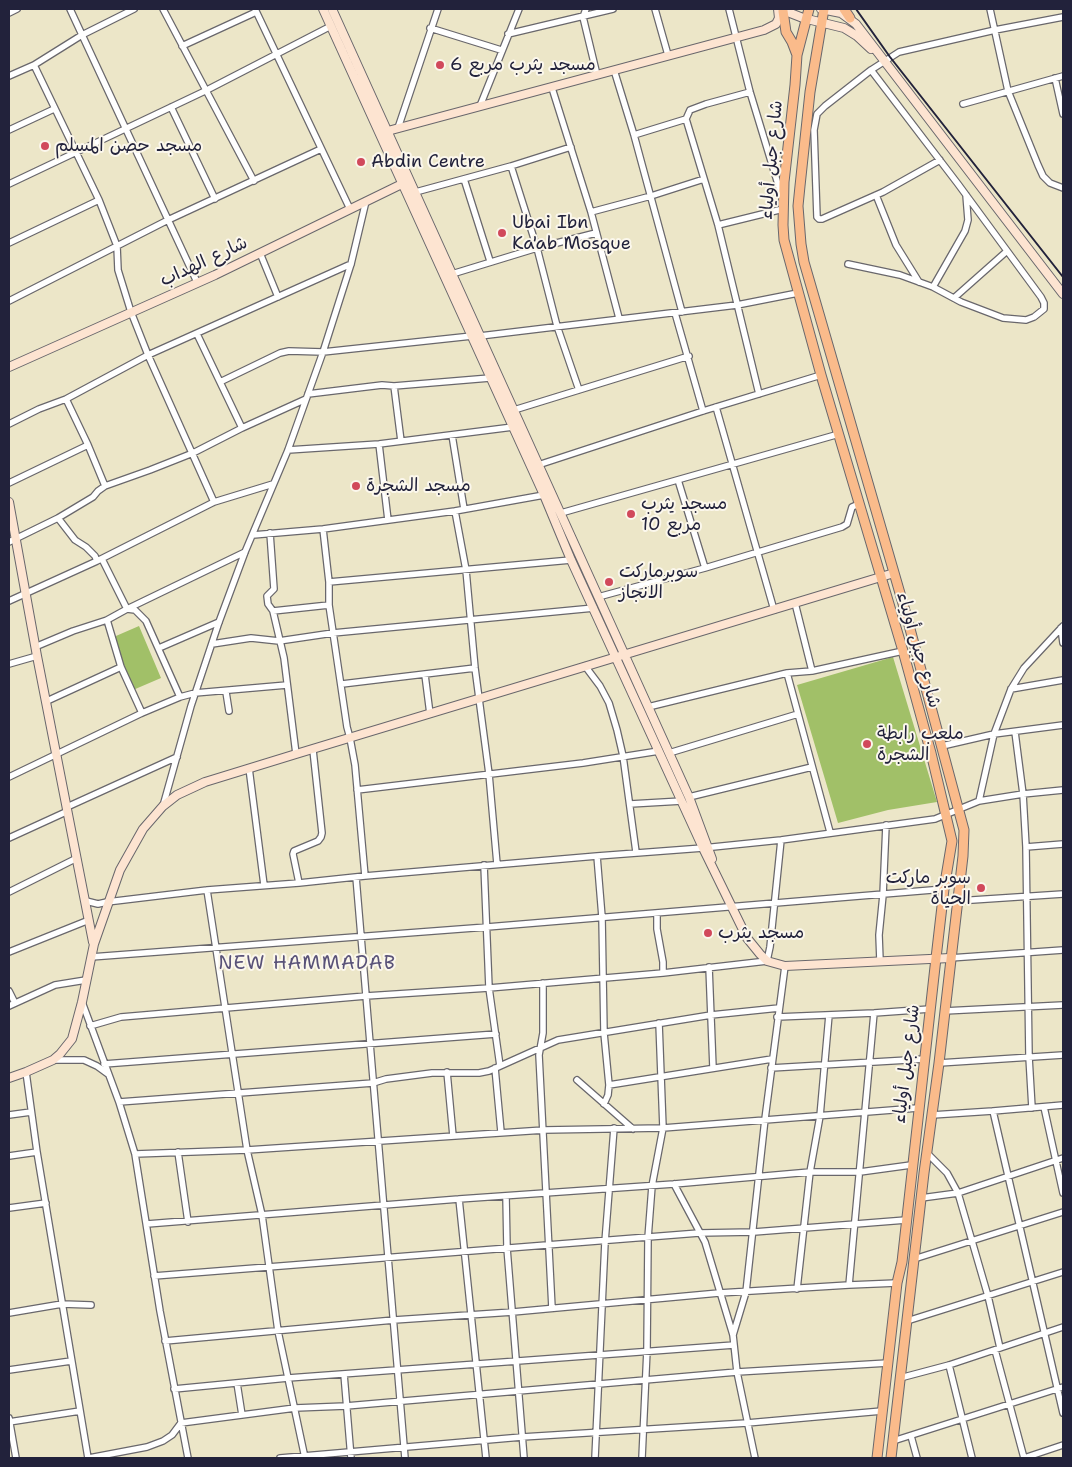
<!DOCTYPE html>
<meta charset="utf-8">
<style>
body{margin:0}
#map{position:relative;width:1072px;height:1467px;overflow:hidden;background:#ece6c8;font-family:"Shantell Sans",sans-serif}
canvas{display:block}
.frame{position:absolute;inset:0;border:10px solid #22223b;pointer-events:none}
</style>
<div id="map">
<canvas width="1072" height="1467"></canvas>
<div class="frame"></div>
</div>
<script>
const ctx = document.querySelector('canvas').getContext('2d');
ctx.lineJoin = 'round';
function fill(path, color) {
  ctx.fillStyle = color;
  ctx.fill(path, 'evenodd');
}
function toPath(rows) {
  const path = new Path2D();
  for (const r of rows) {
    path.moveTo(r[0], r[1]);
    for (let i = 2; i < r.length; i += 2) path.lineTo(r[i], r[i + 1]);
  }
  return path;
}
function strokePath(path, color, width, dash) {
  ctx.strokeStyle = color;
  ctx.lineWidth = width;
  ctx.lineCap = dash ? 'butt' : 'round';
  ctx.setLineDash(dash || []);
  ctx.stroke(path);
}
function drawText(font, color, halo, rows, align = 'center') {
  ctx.font = font + ' "Shantell Sans","Playpen Sans Arabic",sans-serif';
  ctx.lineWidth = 4;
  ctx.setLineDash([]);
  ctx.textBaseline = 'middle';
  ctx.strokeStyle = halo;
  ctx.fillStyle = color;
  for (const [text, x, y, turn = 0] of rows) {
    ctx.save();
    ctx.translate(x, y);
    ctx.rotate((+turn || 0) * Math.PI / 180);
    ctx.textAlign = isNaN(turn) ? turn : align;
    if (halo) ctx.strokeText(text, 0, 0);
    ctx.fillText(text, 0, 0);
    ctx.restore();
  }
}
const green = toPath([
 [139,626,161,678,133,690,109,639],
 [893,657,937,802,888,810,838,823,797,685]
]);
const street = toPath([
 [70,9,197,282],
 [163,9,254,181],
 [255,9,350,209],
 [586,9,583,17,597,75],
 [655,9,668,55],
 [729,9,750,92,781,194],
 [990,9,1008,91,1038,165,1043,176,1050,183,1063,188],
 [9,13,17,9],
 [430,28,501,50],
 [508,34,613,9],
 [182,46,256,12],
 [34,65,99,200,117,246,118,270,131,312,148,355,214,502],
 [614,70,634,135,682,312],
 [9,76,34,65,82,35,134,9],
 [1055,78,1063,114],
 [552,88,591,212,619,318],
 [750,92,706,104,690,110,686,119,718,225,759,394],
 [963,104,1063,76],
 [480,106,519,9],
 [171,107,215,199],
 [398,128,438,9],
 [9,130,54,109],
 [634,135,686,119],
 [940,160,883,192,822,219,819,219,817,217,814,130,817,114,825,106,871,70,899,52,995,30,1063,17],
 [511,166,537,248,557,326,579,390],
 [464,179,490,261],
 [9,184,205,91,331,26],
 [412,193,511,166,571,147],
 [876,195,896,245,919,282],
 [591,212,651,196,704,179],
 [718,225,783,209],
 [9,243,99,200],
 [260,253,278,297],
 [848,264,900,275,933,287,961,302,1003,318,1026,320,1034,317,1044,309,1044,303,1041,297,958,184,871,70],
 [452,274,537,248,596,233],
 [933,287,965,231,968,220,966,195],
 [954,298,1007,251],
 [9,301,168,220,321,149],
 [675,313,703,411],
 [197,334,242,428],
 [480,336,737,305,798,293],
 [220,382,280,353,289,351,323,352,472,336],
 [394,386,401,441],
 [308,394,382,385,394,386,490,378],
 [66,399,88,445,105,486],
 [716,407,774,610],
 [514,410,689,356],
 [9,424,39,409,66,399,148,355,351,264],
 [452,435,464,509],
 [379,444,388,520],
 [288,450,379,444,513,427],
 [538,465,703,411,821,375],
 [678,480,705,568],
 [9,483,88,445],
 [455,511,466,570,475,668,489,774,497,864],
 [561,513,839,434],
 [58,518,75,540,86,547,95,556,97,561],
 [323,529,329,582,329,605,347,727,350,738,355,765,365,876],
 [270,533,274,589,267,596,268,604,273,611,284,658,296,754],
 [253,535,323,529,455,511,544,495],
 [9,542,58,518,93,497,98,491,105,486,150,470,193,453,242,428,306,399],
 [102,559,127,609,135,610,146,621,180,697],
 [329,582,571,560],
 [598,597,705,568,842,527,847,524,852,507,859,504],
 [9,601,97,561,214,502,273,484],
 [795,603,812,671],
 [273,611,329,605],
 [107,620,121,667,142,713],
 [1061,628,1063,643],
 [212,644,251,638,279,641,333,633,594,608],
 [35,647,73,631,107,620,127,609,245,552],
 [159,648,219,622],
 [9,664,37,656],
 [585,666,600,686,609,703,617,730,623,756,636,852],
 [787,673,830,832],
 [425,675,430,714],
 [342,684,475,668],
 [1011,689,1063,680],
 [226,692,229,711],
 [47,701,121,667],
 [648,707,787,673,812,671,903,651],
 [1015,732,1023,794,1026,847,1029,1057,1032,1108],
 [942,746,994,734,1063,725],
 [669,753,798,714],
 [249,768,264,885],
 [9,777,142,713,180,697,195,693,287,685],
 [357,790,583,763,659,751],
 [689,797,812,767],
 [979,801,994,734,1011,689,1024,668,1063,626],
 [630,804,682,801],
 [163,806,191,706,219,622,245,552,288,450,323,352,351,264,366,201],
 [67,807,177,757],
 [9,838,68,811],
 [1026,847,1063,844],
 [597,856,602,917,604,1033,609,1085,608,1095,604,1104],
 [484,865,489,988,500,1066],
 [356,877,405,1458],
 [299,883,293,854,294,851,318,841,321,837,322,833,313,750],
 [207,890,247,1150,262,1215,278,1331,305,1458],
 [9,892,77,858],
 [86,901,98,904,107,902,207,890,299,883,365,876,597,856,703,848,781,840,935,819,979,801,1023,794,1063,790],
 [957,901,1063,894],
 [657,913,657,929,663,962,663,973],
 [9,952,89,920],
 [91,957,487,927,944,889],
 [950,958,1063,950],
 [880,961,879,935,883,895,886,825],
 [709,967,713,1068],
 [543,983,543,1033,539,1055,552,1308],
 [9,991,15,1003],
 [82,1002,119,1102,135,1154,160,1311,188,1458],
 [9,1006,55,985,86,980],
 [944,1011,1063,1005],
 [777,1017,874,1013,930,1009],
 [90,1026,121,1017,366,996,489,988,663,973,767,961,770,947,781,840],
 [53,1060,84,1060,97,1066,108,1074],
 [939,1063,1063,1055],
 [104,1064,496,1034],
 [495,1068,501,1132],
 [771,1068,925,1059],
 [26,1072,37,1152,88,1458],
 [447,1072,453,1136],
 [577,1080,633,1129],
 [609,1085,772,1059],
 [119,1102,373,1083,386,1079,432,1073,479,1073,489,1071,558,1040,711,1015,779,1008],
 [1044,1107,1063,1193],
 [993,1111,1063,1413],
 [9,1115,31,1112],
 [932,1115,993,1111,1063,1105],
 [178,1152,188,1222],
 [927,1153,947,1173,958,1193,988,1296,1000,1348],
 [135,1154,247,1150,544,1130,663,1128,918,1108],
 [9,1156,37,1152],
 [674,1184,705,1242,733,1335,737,1372,755,1458],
 [506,1196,507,1248,524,1458],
 [921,1198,958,1193,1063,1158],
 [459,1199,486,1458],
 [9,1208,46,1203],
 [147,1224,459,1199,674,1184,810,1172,860,1172,911,1165],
 [914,1259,1063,1212],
 [154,1276,699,1233,754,1232,906,1220],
 [849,1285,874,1013],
 [797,1289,810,1172,820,1116,829,1015],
 [9,1313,62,1304,91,1305],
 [907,1321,1063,1272],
 [733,1335,746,1292,765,1119,785,966],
 [165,1341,394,1320,513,1312,719,1293,849,1285,897,1283],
 [995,1350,1024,1458],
 [949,1365,972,1458],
 [9,1370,71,1361],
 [344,1374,351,1458],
 [900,1378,949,1365,1063,1327],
 [237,1383,242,1415],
 [174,1389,288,1378,734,1345],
 [9,1418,16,1458],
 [9,1422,80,1411],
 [911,1436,917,1458],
 [893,1441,1063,1387],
 [89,1458,147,1447,163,1441,172,1435,181,1423,295,1408,346,1406,737,1372,888,1363],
 [280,1458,522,1437,747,1423,882,1411],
 [595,1458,605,1242,614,1128],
 [642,1458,647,1350,648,1238,652,1186,663,1128,659,1023],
 [1024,1458,1063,1445]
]);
const secondary = toPath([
 [323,9,544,495,571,560,703,848,747,938,760,954,767,961,785,966,950,958],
 [332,9,689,797,712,859],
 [780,9,803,18,844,28,857,36,871,49],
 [821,9,841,13,856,24,1063,294],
 [384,132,764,30,776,24,779,18,778,9],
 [9,367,215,275,408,181],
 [9,502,37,656,93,942],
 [9,1078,26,1072,53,1060,60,1054,72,1039,82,1002,94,944,120,870,143,829,163,806,177,795,205,782,296,754,894,573]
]);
const primary = toPath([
 [809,9,797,55,795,85,784,182,783,225,784,240,821,375,903,651,931,753,952,841,944,889,936,958,902,1262,897,1283,877,1458],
 [824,9,810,92,800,186,798,206,801,244,804,262,906,614,964,830,963,856,939,1063,924,1173,891,1458],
 [844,9,850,18],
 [783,11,786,32,792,42,797,55]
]);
const rail = toPath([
 [856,9,890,57,1063,277]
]);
const markers = [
 [440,65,5,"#d1495b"],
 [45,146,5,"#d1495b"],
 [361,162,5,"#d1495b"],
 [502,233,5,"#d1495b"],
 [356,486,5,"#d1495b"],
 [631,514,5,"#d1495b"],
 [609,582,5,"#d1495b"],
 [867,744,5,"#d1495b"],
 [981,888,5,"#d1495b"],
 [708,933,5,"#d1495b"]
];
const poiNames = [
 ["مسجد يثرب مربع 6",450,65],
 ["مسجد حصن المسلم",55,146],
 ["Abdin Centre",371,162],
 ["Ubai Ibn",512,223],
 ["Ka'ab Mosque",512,244],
 ["مسجد الشجرة",366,486],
 ["مسجد يثرب",641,504],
 ["مربع 10",641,525],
 ["سوبرماركت",619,572],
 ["الانجاز",619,593],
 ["ملعب رابطة",877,734],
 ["الشجرة",877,755],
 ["سوبر ماركت",971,878,"right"],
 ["الحياة",971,899,"right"],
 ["مسجد يثرب",718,933]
];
const streetNames = [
 ["شارع جبل أولياء",772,160,-85],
 ["شارع الهداب",204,262,-25],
 ["شارع جبل أولياء",918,650,74],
 ["شارع جبل أولياء",907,1064,-83]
];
const neighbourhoodNames = [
 ["NEW HAMMADAB",307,964]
];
fill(green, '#a1c068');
strokePath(street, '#69676c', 8);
strokePath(secondary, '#69676c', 10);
strokePath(primary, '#69676c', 11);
strokePath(street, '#fff', 5.5);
strokePath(secondary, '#fde4d1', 8);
strokePath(primary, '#fabb8b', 9);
strokePath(rail, '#22223b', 2);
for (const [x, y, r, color] of markers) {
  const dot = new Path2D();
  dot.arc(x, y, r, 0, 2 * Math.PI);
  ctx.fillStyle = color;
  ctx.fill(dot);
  strokePath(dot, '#fbf7ec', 2);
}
drawText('18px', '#22223b', '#fbf7ec', poiNames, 'left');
drawText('18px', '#22223b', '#fbf7ec', streetNames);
ctx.letterSpacing = '1px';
drawText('19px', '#595278', '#fbf7ec', neighbourhoodNames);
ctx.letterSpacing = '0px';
</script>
